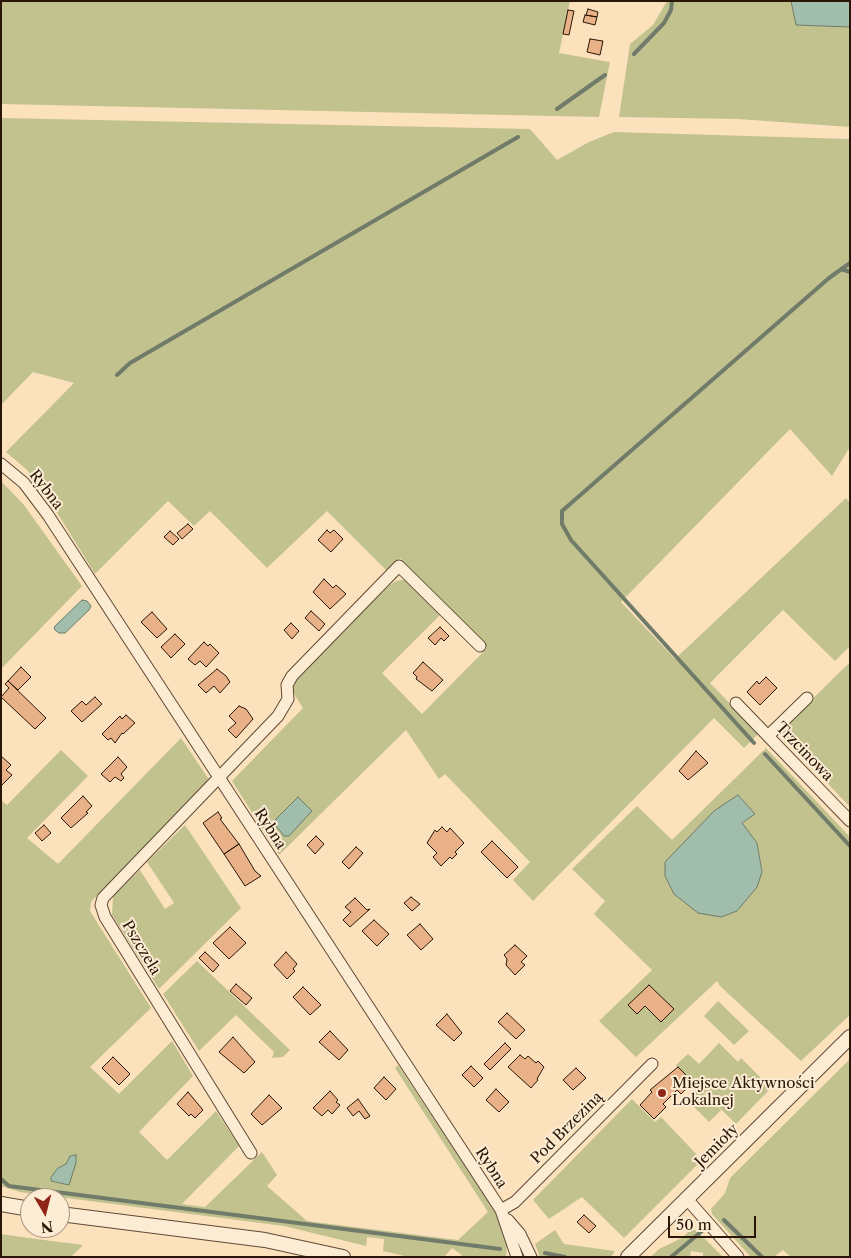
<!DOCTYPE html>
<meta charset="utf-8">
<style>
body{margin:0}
#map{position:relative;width:851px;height:1258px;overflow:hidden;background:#fce1bd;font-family:"Libre Caslon Text",serif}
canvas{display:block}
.frame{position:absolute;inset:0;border:2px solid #291606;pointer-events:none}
.north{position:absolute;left:20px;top:1188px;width:50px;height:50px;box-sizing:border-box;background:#fdecd4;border:1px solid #a89682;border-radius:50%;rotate:172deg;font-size:14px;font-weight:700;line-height:20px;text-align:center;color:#291606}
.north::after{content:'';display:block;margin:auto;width:18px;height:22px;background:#8f2418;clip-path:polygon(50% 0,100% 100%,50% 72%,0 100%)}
.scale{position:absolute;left:668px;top:1216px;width:88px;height:22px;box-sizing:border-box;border:2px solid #291606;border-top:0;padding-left:6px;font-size:15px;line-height:18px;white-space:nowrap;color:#291606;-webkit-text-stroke:4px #fdecd4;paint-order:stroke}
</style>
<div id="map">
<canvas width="851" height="1258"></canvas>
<div class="frame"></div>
<div class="north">N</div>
<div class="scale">50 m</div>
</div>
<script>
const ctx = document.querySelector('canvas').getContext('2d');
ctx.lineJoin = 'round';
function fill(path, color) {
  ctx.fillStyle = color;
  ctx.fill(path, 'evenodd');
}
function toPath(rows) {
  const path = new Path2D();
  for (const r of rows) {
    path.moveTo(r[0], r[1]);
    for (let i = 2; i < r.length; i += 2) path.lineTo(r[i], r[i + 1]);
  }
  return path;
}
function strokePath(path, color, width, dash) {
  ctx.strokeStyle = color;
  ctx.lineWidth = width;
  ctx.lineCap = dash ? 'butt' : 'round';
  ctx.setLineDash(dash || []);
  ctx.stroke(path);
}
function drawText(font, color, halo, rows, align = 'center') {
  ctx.font = font + ' "Libre Caslon Text",serif';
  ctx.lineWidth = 4;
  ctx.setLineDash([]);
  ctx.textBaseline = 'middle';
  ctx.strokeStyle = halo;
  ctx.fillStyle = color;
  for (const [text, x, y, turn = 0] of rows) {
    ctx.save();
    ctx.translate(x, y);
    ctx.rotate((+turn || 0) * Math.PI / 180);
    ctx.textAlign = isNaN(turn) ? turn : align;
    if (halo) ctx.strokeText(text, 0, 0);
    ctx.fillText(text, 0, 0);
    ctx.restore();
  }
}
const green = toPath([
 [1,1,570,1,559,53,610,62,599,117,1,104],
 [667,1,850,1,850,127,738,119,619,117,630,44,653,25],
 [1,118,530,129,557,160,589,142,614,132,850,139,850,447,832,476,790,429,621,602,675,659,846,498,850,503,850,646,835,661,783,610,710,683,759,733,744,748,714,718,533,901,513,880,530,862,445,774,439,779,406,730,279,855,232,781,303,708,291,689,292,682,318,655,390,585,396,581,407,579,441,614,382,673,422,714,487,648,400,558,387,571,327,511,267,568,210,511,194,526,168,501,95,574,48,498,27,470,6,452,74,383,33,372,1,405],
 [1,481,24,505,82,586,1,669],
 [850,662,850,807,779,732],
 [181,738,210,781,91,902,90,911,151,1008,90,1067,119,1094,172,1041,193,1076,139,1132,167,1160,216,1111,239,1146,182,1204,205,1207,262,1152,277,1175,267,1186,307,1221,458,1240,488,1212,395,1068,398,1065,499,1217,507,1246,506,1257,460,1257,462,1255,452,1248,444,1257,409,1257,383,1251,384,1239,367,1237,366,1246,284,1226,20,1192,1,1186,1,800,7,805,61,750,88,776,27,838,58,864],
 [766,748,850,837,850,1015,801,1061,720,986,717,981,636,1057,599,1021,652,970,594,914,605,901,572,869,637,806,672,840],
 [738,795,755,814,742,823,757,843,762,872,674,894,665,876],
 [185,825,241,908,159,989,112,915,113,896,140,870,165,909,174,903,147,862],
 [197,961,290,1050,283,1057,272,1058,274,1052,236,1015,199,1051,163,994],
 [718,1001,749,1031,734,1045,704,1016],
 [719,1043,738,1062,741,1058,771,1088,736,1124,676,1065,688,1054,699,1064],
 [850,1059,850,1257,791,1257,783,1250,774,1257,751,1257,712,1214,711,1209,725,1193,730,1178],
 [698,1088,721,1110,709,1122,687,1100],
 [632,1099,655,1122,661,1117,702,1160,624,1238,582,1197,549,1219,533,1200],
 [691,1229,697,1231,723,1257,703,1257,703,1253,691,1251,690,1257,651,1257,659,1249,682,1238],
 [555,1230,564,1244,615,1251,611,1257,540,1257,535,1244],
 [1,1234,29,1238,83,1245,71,1257,1,1257]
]);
const water = toPath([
 [850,1,850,27,796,25,791,1,850,1],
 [82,600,87,601,91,606,89,610,65,633,59,633,55,630,54,627,82,600],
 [738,795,755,814,742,823,757,843,762,872,757,887,737,911,721,917,698,913,674,894,665,876,665,862,714,811,738,795],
 [298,797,312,811,289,836,284,836,273,822,298,797],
 [76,1155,76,1163,69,1185,51,1181,51,1177,58,1168,66,1164,70,1156,76,1155]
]);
const stream = toPath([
 [634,54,664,23,671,10,672,1],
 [557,109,605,75],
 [841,269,850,272],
 [117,375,130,363,518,137],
 [754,743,571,540,562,524,562,511,829,278,850,263],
 [765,754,850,846],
 [1,1179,9,1186,500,1249],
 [724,1220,762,1257],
 [545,1253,565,1257],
 [671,1257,702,1231]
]);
const building = toPath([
 [588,9,598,12,597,17,586,15,588,9],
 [568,10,574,11,569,35,563,34,568,10],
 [585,15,597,17,595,25,583,22,585,15],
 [590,39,603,41,600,55,587,52,590,39],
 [188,524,193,529,182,539,177,533,188,524],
 [327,530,330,533,334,530,343,539,331,552,318,540,327,530],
 [170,531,179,539,173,545,164,537,170,531],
 [324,579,333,588,336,585,346,594,330,609,313,592,324,579],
 [311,611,325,624,319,631,305,618,311,611],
 [152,612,167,629,157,638,141,622,152,612],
 [291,623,299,631,292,639,284,630,291,623],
 [440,627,449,636,444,641,441,638,435,645,428,638,440,627],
 [175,634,185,644,171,658,161,647,175,634],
 [204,642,208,646,210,644,219,653,206,667,200,661,195,665,188,659,204,642],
 [423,662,443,680,432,691,416,679,417,677,413,673,423,662],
 [21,667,31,677,18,690,8,681,21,667],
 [217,669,226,676,230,682,220,693,214,686,206,693,198,685,217,669],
 [766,677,777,688,760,705,747,692,757,681,759,684,766,677],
 [8,681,46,718,35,729,1,697,9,688,5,684,8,681],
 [95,697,102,704,82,722,71,711,82,701,86,705,95,697],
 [239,706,246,709,253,719,236,738,228,730,236,723,229,716,239,706],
 [126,715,135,723,123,734,122,733,115,743,111,738,108,740,102,734,120,716,122,719,126,715],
 [696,751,708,763,688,780,679,771,696,751],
 [1,756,11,765,6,770,12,775,1,786,1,756],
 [118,757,127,767,121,774,124,778,121,781,115,777,110,782,101,774,118,757],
 [83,796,92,806,86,812,88,813,71,828,61,818,83,796],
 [218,812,222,818,220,819,239,844,224,854,203,823,218,812],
 [44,825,51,833,42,841,35,833,44,825],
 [442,827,447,832,450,828,464,843,455,852,457,854,452,859,450,857,441,866,433,857,437,853,427,843,435,830,437,832,442,827],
 [316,836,324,844,315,854,307,845,316,836],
 [492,841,518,867,507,878,481,852,492,841],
 [239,844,255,871,261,876,245,886,224,854,239,844],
 [356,847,363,853,349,869,342,862,356,847],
 [411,897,420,904,412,911,404,903,411,897],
 [355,898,367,910,370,909,350,927,343,920,351,912,345,907,355,898],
 [374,920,389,934,377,946,362,931,374,920],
 [420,924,433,939,421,950,407,935,420,924],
 [230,927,246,943,229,959,213,943,230,927],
 [515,945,527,956,521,962,525,965,515,975,506,965,507,959,504,955,515,945],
 [205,952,219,965,213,972,199,958,205,952],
 [286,952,297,964,293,969,295,971,287,979,274,965,286,952],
 [236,984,252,998,246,1005,230,991,236,984],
 [649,985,674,1009,661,1022,645,1006,637,1014,628,1005,649,985],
 [303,987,321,1005,310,1015,293,997,303,987],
 [507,1013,525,1030,516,1039,498,1022,507,1013],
 [447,1014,462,1033,454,1041,436,1025,447,1014],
 [330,1031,348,1050,339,1060,319,1042,330,1031],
 [233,1037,255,1062,244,1073,219,1052,233,1037],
 [505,1043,511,1049,490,1070,484,1064,505,1043],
 [520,1055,525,1059,528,1056,536,1063,538,1061,544,1067,537,1079,538,1080,531,1088,508,1067,520,1055],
 [113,1057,130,1074,119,1085,102,1068,113,1057],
 [471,1066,483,1078,474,1087,462,1075,471,1066],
 [678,1067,693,1082,681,1094,677,1090,663,1104,666,1107,654,1119,640,1105,652,1092,650,1090,678,1067],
 [576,1068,586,1078,573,1090,563,1080,576,1068],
 [384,1077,396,1089,386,1100,374,1088,384,1077],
 [496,1089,509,1102,499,1112,486,1100,496,1089],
 [330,1091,338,1100,336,1102,340,1105,332,1114,328,1110,322,1116,313,1108,330,1091],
 [188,1092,203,1110,195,1118,191,1114,189,1116,177,1104,188,1092],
 [269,1095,282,1108,262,1125,251,1114,269,1095],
 [358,1099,370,1116,365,1119,359,1111,353,1116,347,1108,358,1099],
 [584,1215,596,1226,589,1233,577,1222,584,1215]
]);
const minor = toPath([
 [1,464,24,483,48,515,501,1210,517,1257],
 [736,703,850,821],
 [768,736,807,698],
 [251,1153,105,917,101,905,103,898,278,716,288,699,287,685,292,676,399,566,480,646],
 [687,1199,738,1257],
 [501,1210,515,1202,652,1064],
 [508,1220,520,1234,531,1257]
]);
const tertiary = toPath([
 [1,1204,30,1209],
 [60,1214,265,1240,343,1257],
 [628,1257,850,1037]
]);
const markers = [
 [662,1093,5,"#8f2418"]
];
const streetNames = [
 ["Rybna",46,490,52],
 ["Trzcinowa",804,752,46],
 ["Rybna",270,829,57],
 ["Pszczela",141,948,59],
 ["Pod Brzeziną",567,1128,-45],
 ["Jemioły",717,1146,-45],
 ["Rybna",491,1168,57]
];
const poiNames = [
 ["Miejsce Aktywności",672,1084],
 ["Lokalnej",672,1101]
];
fill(green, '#c2c28f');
fill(water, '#a0beab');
strokePath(water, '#707b69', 1);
strokePath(stream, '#707b69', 4);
fill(building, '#e9b187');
strokePath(building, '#291606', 1);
strokePath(minor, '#5e4934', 13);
strokePath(tertiary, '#5e4934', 16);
strokePath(minor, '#fdecd4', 11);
strokePath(tertiary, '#fdecd4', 14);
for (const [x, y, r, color] of markers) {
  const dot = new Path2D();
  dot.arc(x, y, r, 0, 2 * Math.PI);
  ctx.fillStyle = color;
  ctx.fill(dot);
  strokePath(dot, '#fdecd4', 2);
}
drawText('15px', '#291606', '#fdecd4', streetNames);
drawText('15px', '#291606', '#fdecd4', poiNames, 'left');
</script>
